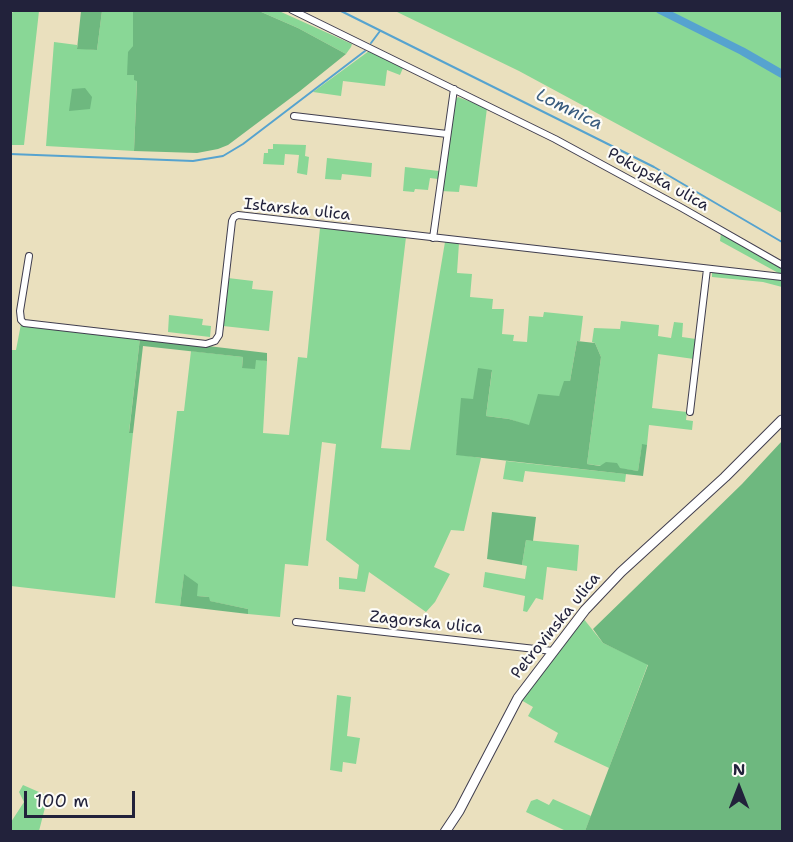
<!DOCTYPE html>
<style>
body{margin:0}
#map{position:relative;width:793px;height:842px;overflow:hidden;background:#eae0be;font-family:"Shantell Sans",sans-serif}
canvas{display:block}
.frame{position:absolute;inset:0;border:12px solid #22223b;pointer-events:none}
.north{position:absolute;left:709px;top:758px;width:60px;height:60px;-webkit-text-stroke:4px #fdfcf7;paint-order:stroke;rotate:0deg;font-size:16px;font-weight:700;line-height:24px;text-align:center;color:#22223b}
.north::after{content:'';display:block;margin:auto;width:21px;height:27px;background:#22223b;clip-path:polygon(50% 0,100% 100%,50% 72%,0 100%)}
.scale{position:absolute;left:24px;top:791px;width:111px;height:27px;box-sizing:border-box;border:3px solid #22223b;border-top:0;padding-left:8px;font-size:18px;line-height:21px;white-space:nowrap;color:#22223b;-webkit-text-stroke:4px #fdfcf7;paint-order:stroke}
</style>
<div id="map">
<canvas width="793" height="842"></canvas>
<div class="frame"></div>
<div class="north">N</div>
<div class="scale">100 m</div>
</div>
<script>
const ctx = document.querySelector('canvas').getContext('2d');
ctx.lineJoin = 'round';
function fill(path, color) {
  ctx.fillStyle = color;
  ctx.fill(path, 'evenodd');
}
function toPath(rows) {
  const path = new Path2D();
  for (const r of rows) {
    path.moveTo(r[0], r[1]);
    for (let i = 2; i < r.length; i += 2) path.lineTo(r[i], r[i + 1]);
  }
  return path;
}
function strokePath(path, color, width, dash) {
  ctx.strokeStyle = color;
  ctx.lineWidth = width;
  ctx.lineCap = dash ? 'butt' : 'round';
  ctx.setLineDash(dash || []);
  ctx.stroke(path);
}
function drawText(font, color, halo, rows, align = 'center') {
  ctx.font = font + ' "Shantell Sans",sans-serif';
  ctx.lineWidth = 4.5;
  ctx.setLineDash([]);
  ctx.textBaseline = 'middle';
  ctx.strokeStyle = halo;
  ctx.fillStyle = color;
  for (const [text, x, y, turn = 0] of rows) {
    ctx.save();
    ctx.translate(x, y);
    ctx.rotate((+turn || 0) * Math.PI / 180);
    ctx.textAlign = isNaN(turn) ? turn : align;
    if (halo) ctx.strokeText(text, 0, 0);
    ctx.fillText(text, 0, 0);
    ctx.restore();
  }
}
const green = toPath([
 [19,10,39,11,24,145,10,145,11,13],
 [102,11,133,11,133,46,127,75,134,75,137,80,134,151,46,146,54,42,77,45,77,48,97,50],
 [259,11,279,11,352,44,351,47,346,54,298,28],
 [395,11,782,11,782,213,519,71],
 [369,51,403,68,400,75,387,70,385,86,343,81,341,96,313,92],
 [458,97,487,108,477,187,460,185,459,192,441,191,455,100],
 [273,144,306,145,305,156,309,157,307,175,297,173,299,155,285,154,284,165,263,164,264,153,268,153,268,149,273,149],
 [327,158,372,163,371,177,342,174,341,180,325,179],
 [405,167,439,171,438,179,430,178,428,190,415,189,414,192,403,191],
 [320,228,406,237,381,448,410,450,445,242,459,243,457,273,472,274,470,297,493,299,492,309,504,309,502,334,514,335,513,341,527,342,529,316,543,317,544,312,583,316,580,341,577,341,570,381,559,396,529,426,509,419,486,416,492,371,473,399,456,454,481,458,464,531,451,530,434,567,450,574,435,602,426,612,369,572,365,592,339,589,339,577,357,579,359,565,326,540,336,444,322,442,308,566,285,564,280,617,248,614,248,609,209,601,209,597,196,596,184,575,180,606,155,603,177,411,184,411,191,351,243,357,242,368,256,359,267,361,263,433,289,435,298,357,307,358],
 [721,233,782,269,782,275,720,241],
 [712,272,782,280,782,287,763,282,712,277],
 [228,278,253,281,252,289,273,291,269,331,223,326],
 [169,315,203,319,202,325,211,326,210,337,168,332],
 [621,321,659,325,658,336,671,338,674,322,683,323,682,337,696,339,694,359,658,354,652,408,687,412,686,420,693,421,692,430,649,425,647,445,642,445,638,471,587,464,601,357,595,343,592,342,594,328,620,329],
 [21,324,140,338,129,432,133,433,115,598,11,586,10,350,16,350],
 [506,461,626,474,625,482,525,471,523,482,503,479],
 [526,540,579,545,577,571,547,567,543,600,536,598,527,612,523,611,525,596,483,587,485,572,525,579,527,566,522,565],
 [583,618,603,643,648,664,609,768,554,742,558,733,528,716,533,707,521,700],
 [337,695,351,697,347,736,360,738,356,764,343,762,342,772,330,770],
 [23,785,48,796,39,831,11,831,11,822,24,802,19,792],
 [537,799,549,805,553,799,591,816,585,831,566,831,526,812,531,801]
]);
const forest = toPath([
 [81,11,102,11,97,50,77,49],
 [133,11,259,11,298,28,346,54,300,91,228,145,218,149,197,153,134,151,137,81,134,80,134,75,127,75,128,52,133,46],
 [85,88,92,97,90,109,69,111,72,89],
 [140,338,267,353,267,361,256,360,255,369,242,368,243,357,143,346,133,433,129,433],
 [577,341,595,343,601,357,587,464,600,466,606,462,617,463,620,468,638,471,642,444,647,445,643,476,456,455,461,398,473,399,478,368,492,370,486,416,509,419,529,425,538,394,559,396,564,381,570,381],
 [782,441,782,831,585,831,648,665,603,643,593,629,742,484],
 [492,512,536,517,533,541,526,540,522,565,487,559],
 [184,574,198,584,197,596,209,597,210,601,248,609,248,614,180,606]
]);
const stream = toPath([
 [339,10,654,167,782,242],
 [371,43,380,31],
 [10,154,193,161,223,156,243,144,365,51]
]);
const canal = toPath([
 [660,10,742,51,782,74]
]);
const street = toPath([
 [292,10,555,139,682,208,782,265],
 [294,116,447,134],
 [433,238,454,89],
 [29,256,20,311,21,320,24,323,206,344,215,341,219,335,232,221,234,217,238,215,782,277],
 [690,412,707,269],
 [296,622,553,651]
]);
const secondary = toPath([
 [445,832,459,811,518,698,585,610,621,572,725,477,782,420]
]);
const streetNames = [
 ["Pokupska ulica",658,180,29],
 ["Istarska ulica",297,210,6],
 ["Zagorska ulica",426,623,6],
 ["Petrovinska ulica",556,626,-51]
];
const waterNames = [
 ["Lomnica",569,110,26]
];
fill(green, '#89d796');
fill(forest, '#6eb87f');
strokePath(stream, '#56a3cf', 2);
strokePath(canal, '#56a3cf', 8);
strokePath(street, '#403e4f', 8);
strokePath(secondary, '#403e4f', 11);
strokePath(street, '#fff', 6);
strokePath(secondary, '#fff', 9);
drawText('16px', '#22223b', '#fdfcf7', streetNames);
drawText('italic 18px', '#395c7e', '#fdfcf7', waterNames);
</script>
